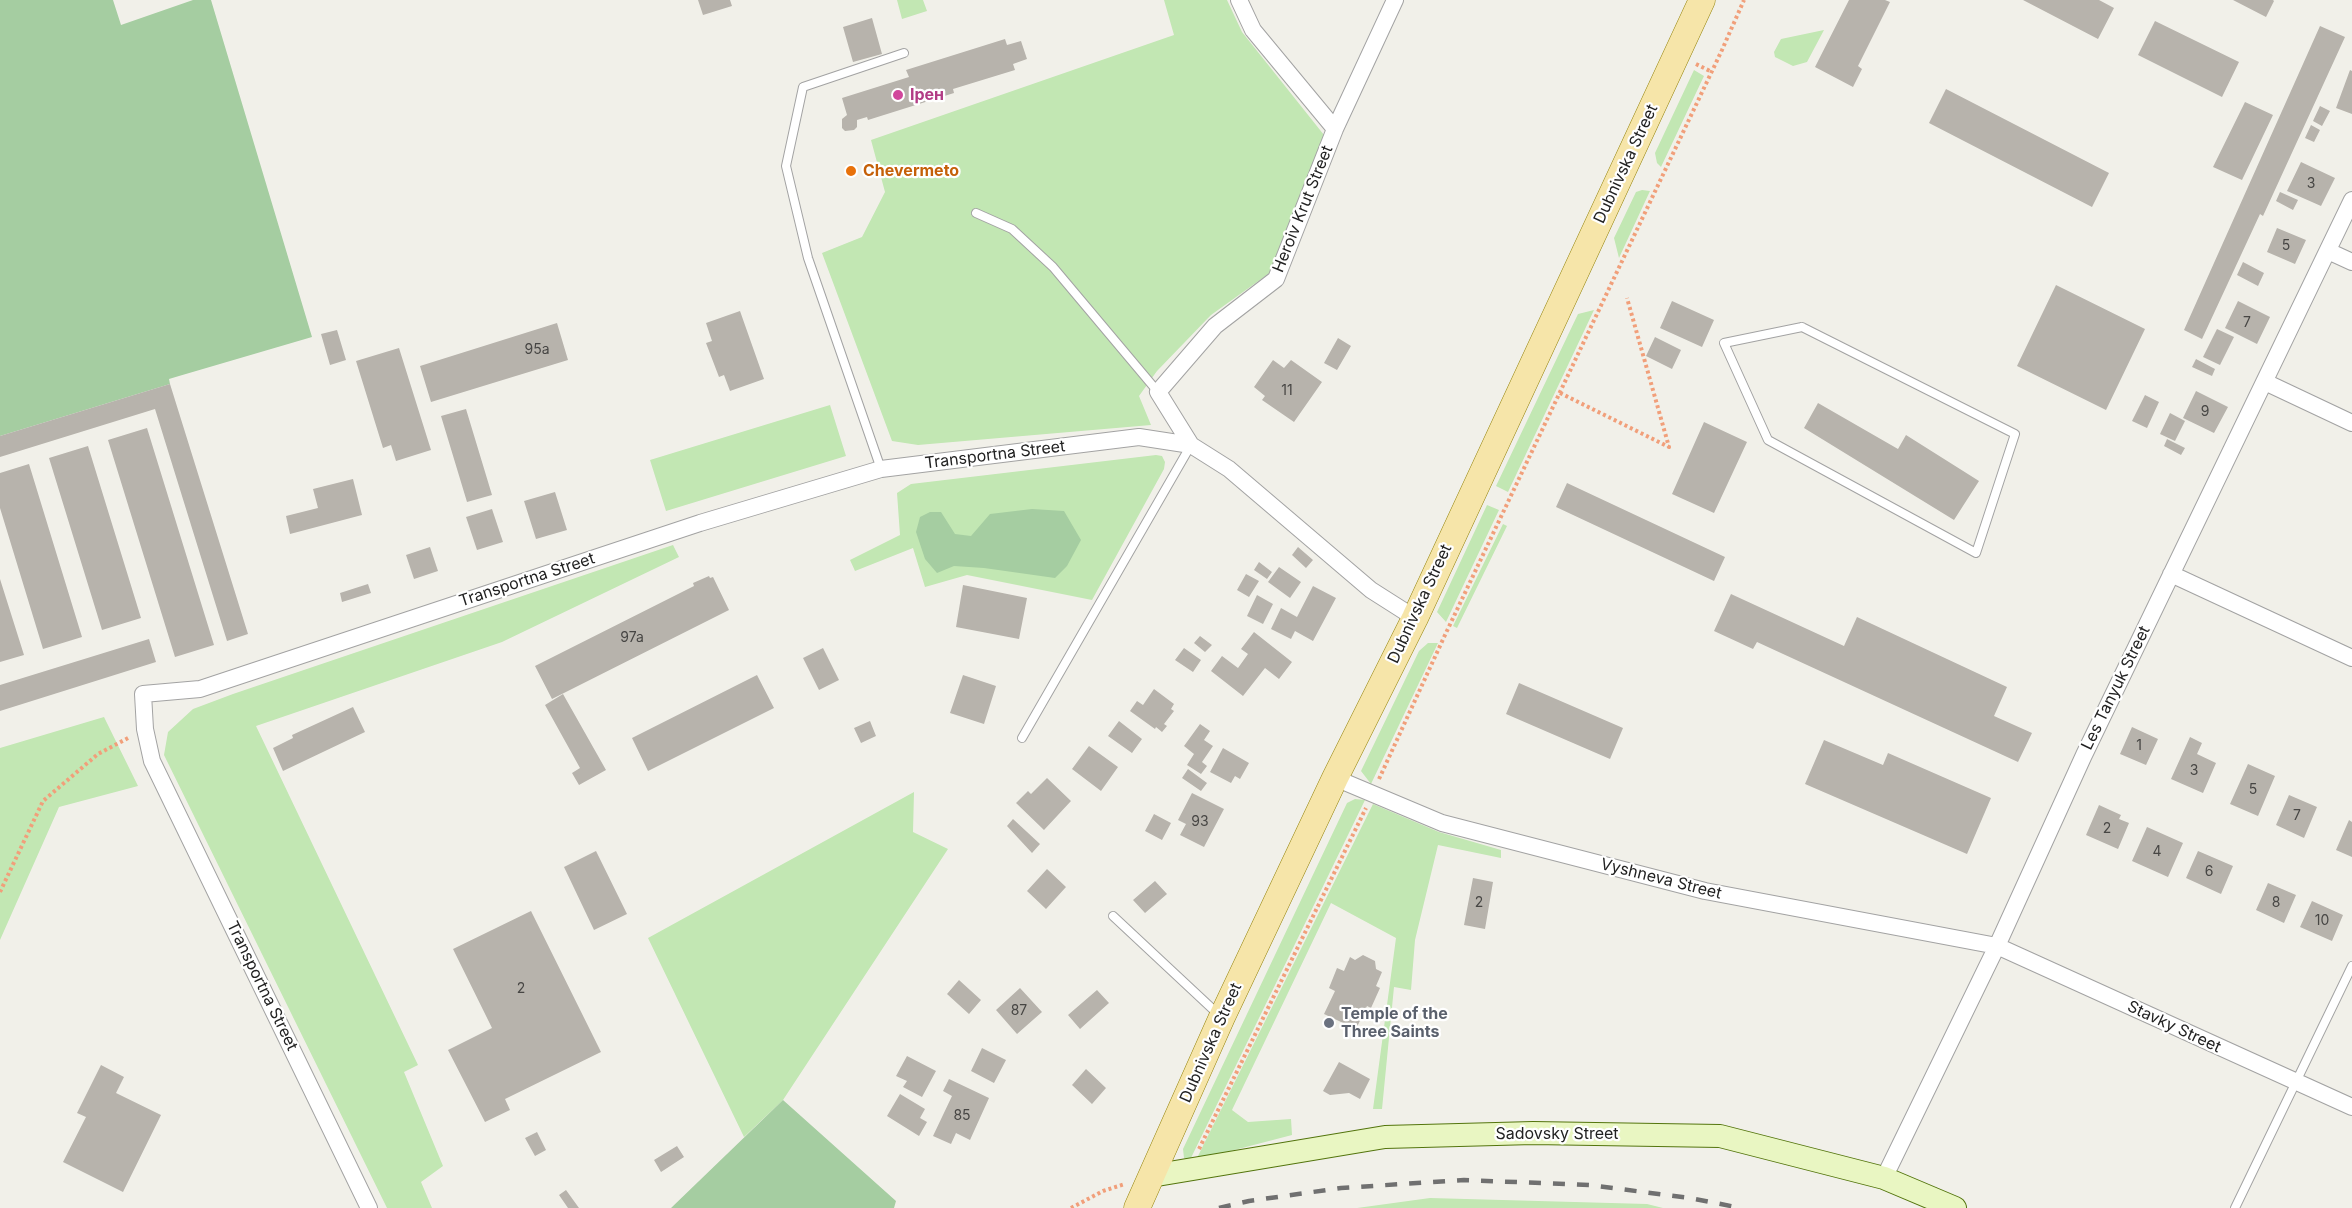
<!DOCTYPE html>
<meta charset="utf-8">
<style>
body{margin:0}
canvas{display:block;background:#f1f0e9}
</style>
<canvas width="2352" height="1208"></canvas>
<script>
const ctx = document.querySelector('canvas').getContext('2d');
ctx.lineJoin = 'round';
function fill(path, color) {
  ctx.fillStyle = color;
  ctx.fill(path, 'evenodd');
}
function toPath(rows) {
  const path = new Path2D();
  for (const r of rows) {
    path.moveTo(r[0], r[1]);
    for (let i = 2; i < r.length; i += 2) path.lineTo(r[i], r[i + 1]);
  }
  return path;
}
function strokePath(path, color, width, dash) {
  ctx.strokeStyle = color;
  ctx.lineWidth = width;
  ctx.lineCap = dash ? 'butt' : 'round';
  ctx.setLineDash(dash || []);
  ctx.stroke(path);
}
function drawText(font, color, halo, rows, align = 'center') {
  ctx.font = font + ' Inter,sans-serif';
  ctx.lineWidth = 4.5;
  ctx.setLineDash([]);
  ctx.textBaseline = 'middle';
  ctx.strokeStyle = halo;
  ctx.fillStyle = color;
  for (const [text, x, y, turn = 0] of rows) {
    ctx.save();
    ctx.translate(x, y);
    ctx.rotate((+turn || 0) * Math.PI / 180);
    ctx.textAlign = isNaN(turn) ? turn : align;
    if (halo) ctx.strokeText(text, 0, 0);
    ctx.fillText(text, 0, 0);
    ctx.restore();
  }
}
const grass = toPath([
 [897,0,923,0,927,11,902,19],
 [1164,0,1227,0,1242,32,1324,135,1271,272,1211,315,1157,371,1139,396,1151,425,918,445,892,441,822,253,862,237,885,192,871,140,1174,35],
 [1824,30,1807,62,1793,66,1775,57,1774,52,1781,39],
 [1694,70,1704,76,1661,167,1657,163,1655,153],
 [1642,190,1650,191,1619,258,1614,238,1636,192],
 [1594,310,1508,492,1496,486,1578,314],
 [830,405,846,456,666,511,650,460],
 [1156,455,1162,456,1165,462,1164,469,1092,600,967,575,925,587,913,548,855,571,850,560,900,535,897,493,911,484],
 [1487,505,1499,510,1446,622,1437,612],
 [1503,524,1507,526,1457,628,1453,626],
 [673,545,679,557,502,642,256,726,418,1065,404,1072,443,1166,421,1182,432,1208,387,1208,164,755,168,732,193,709,233,694],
 [1428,643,1438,643,1371,784,1361,771,1419,651],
 [104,717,138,786,59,807,0,940,0,748],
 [914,792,913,832,948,849,783,1100,744,1137,648,938],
 [1355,799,1365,800,1189,1162,1184,1158,1183,1149,1347,803],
 [1373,804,1439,832,1501,850,1501,858,1438,845,1415,940,1411,990,1394,987,1382,1109,1373,1109,1396,938,1331,903,1232,1110,1248,1122,1291,1119,1292,1135,1196,1160],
 [1430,1198,1647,1204,1663,1208,1357,1208]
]);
const forest = toPath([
 [0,0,113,0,121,25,193,0,211,0,312,337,179,376,169,379,170,384,0,436],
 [1032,509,1064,511,1081,540,1067,566,1055,578,984,568,954,566,937,573,925,559,916,532,920,517,930,512,941,512,955,534,971,536,990,514],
 [783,1100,896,1201,894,1208,671,1208]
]);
const building = toPath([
 [698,0,730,0,732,6,703,15],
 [1849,0,1885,0,1890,2,1858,66,1862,69,1853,87,1815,67],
 [2023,0,2099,0,2114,8,2098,39],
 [2233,0,2273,0,2274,1,2266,17],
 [872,18,882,54,853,62,843,27],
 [2155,21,2239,62,2222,97,2138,55],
 [2320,26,2345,37,2263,216,2260,214,2202,339,2184,330],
 [1005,39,1007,45,1021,41,1027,59,1013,64,1015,70,953,89,954,93,868,120,867,117,857,120,857,127,854,130,845,131,842,128,842,119,847,115,842,98,909,77,906,70],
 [2350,70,2352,71,2352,114,2336,108],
 [1946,89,2109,173,2092,207,1929,123],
 [2245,102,2273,115,2242,180,2213,167],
 [2320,106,2330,111,2322,126,2313,121],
 [2311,125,2320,130,2314,142,2305,138],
 [2301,162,2335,178,2321,206,2287,191],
 [2280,192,2298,200,2293,210,2276,201],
 [2277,228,2306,240,2295,264,2267,252],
 [2243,262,2264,273,2258,286,2237,275],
 [2056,285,2145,329,2106,410,2017,366],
 [1672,301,1714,320,1702,347,1660,328],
 [2238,301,2270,317,2257,344,2225,328],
 [740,311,764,379,730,391,724,375,719,377,706,343,712,341,706,323],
 [557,323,568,360,431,402,420,366],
 [2217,329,2234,337,2220,365,2203,357],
 [337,330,346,360,330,365,321,334],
 [1655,337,1681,350,1672,369,1646,356],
 [1338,338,1351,346,1337,370,1324,363],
 [399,348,431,450,396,461,391,445,383,448,356,361],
 [2196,359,2215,369,2212,376,2192,367],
 [1273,360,1284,368,1291,360,1322,382,1294,422,1262,400,1265,396,1254,387],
 [170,384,248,634,227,641,155,409,0,457,0,436],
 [2196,391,2228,407,2214,433,2183,418],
 [2145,395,2159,402,2147,428,2132,421],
 [1818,403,1898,449,1906,435,1979,481,1954,520,1804,428],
 [466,409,492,495,467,502,441,416],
 [2170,413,2185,421,2175,441,2160,434],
 [1704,422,1747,442,1714,513,1672,494],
 [147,428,214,645,175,657,108,440],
 [2167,439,2185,448,2181,455,2164,446],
 [88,446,141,618,102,630,49,458],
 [29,464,82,637,43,649,0,508,0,473],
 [353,479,362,515,290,534,286,516,318,508,313,489],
 [1567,483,1725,557,1714,581,1556,507],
 [555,492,567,530,536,539,524,501],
 [492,509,503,542,477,550,466,517],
 [430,547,438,571,414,579,406,555],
 [1298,547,1313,560,1306,568,1292,555],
 [1259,562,1272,572,1267,579,1254,570],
 [1279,567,1301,582,1290,598,1268,582],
 [1246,574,1259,581,1249,597,1237,590],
 [709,576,710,578,713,577,729,610,552,699,535,666,694,586,693,583],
 [0,579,24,655,0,662],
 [368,584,371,593,342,602,340,593],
 [963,585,1027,598,1019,639,956,627],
 [1313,586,1336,598,1313,641,1295,631,1291,639,1271,629,1281,608,1297,617],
 [1731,594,1844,646,1857,617,2007,687,1994,716,2032,733,2018,762,1757,642,1753,649,1714,631],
 [1257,595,1273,604,1263,624,1247,616],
 [1254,632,1292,662,1279,679,1265,668,1243,696,1211,671,1222,656,1238,668,1248,654,1241,649],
 [1200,636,1212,645,1205,652,1194,643],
 [149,639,156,662,0,711,0,685],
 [823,648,839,680,819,690,803,658],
 [1184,648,1201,660,1193,672,1175,660],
 [757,675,774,708,648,771,632,738],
 [963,675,996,686,984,724,950,713],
 [1519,683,1623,728,1610,759,1506,714],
 [1154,689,1174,704,1171,709,1174,711,1164,724,1167,726,1162,732,1156,727,1155,729,1130,711,1137,701,1143,705],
 [563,694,606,770,579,785,572,773,580,768,545,705],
 [353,707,365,732,283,771,273,748,293,738,292,735],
 [870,721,876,736,861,743,854,728],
 [1119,721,1142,739,1132,753,1108,736],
 [1200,724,1210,731,1204,740,1213,746,1202,762,1207,766,1201,774,1187,765,1194,754,1184,746],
 [2132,727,2158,739,2146,765,2120,754],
 [2190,737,2202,743,2197,754,2216,763,2203,793,2171,779],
 [1824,740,1883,765,1888,753,1991,798,1967,854,1805,784],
 [1089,746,1118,767,1101,791,1072,769],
 [1223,748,1249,763,1240,779,1235,776,1231,783,1210,772],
 [2248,764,2275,776,2258,816,2230,804],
 [1188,769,1207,783,1201,791,1182,778],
 [1047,778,1071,801,1044,830,1016,803,1028,791,1031,794],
 [1192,793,1224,809,1204,847,1180,835,1186,824,1178,820],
 [2289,795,2317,807,2304,838,2276,825],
 [2099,805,2121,815,2119,819,2129,823,2118,849,2086,835],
 [1154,814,1171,823,1162,840,1145,831],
 [1013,819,1040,844,1032,853,1007,826],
 [2349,820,2352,822,2352,857,2336,850],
 [2147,827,2183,843,2168,877,2132,861],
 [596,851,627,914,594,930,564,867],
 [2198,851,2233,866,2221,894,2186,878],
 [1047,869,1066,887,1046,909,1027,891],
 [1473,878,1493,882,1485,929,1464,925],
 [1155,881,1167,894,1145,913,1133,900],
 [2268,883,2296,895,2284,923,2256,910],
 [2312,901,2343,915,2332,941,2300,927],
 [531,911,601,1052,505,1099,510,1110,485,1122,448,1050,492,1028,453,949],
 [1363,955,1375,961,1376,969,1382,972,1376,986,1380,988,1371,1008,1367,1006,1356,1029,1324,1014,1335,991,1329,988,1337,968,1344,971,1350,957,1355,960],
 [959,980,981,1000,969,1014,947,994],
 [1020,988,1042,1012,1017,1034,996,1010],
 [1097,990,1109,1003,1080,1029,1068,1015],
 [982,1048,1006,1060,994,1083,971,1071],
 [907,1056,936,1071,922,1097,903,1087,907,1081,896,1076],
 [1339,1062,1370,1079,1360,1099,1349,1093,1330,1095,1323,1091],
 [101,1065,124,1077,116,1093,161,1115,123,1192,63,1162,86,1117,77,1113],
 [1086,1069,1106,1088,1092,1104,1072,1085],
 [949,1079,989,1098,970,1140,956,1133,951,1144,933,1136,952,1096,943,1091],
 [900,1094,925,1109,920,1118,927,1122,919,1136,887,1116],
 [537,1132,546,1150,535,1156,525,1138],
 [677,1146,684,1157,661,1172,654,1160],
 [566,1190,579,1208,568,1208,559,1195]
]);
const path = toPath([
 [1696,64,1712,72],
 [1560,393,1669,447,1627,298],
 [1379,779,1445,635,1722,50,1744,0],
 [0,892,43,801,98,754,130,737],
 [1199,1149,1366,808],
 [1071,1208,1103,1191,1125,1184]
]);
const lane = toPath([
 [976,213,1012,229,1053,267,1158,392],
 [1802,327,2015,434,1976,553,1768,440,1724,343,1802,327],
 [881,469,808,258,786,166,803,87,904,53],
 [1022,738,1191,445],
 [1113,916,1219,1015],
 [2235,1208,2352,966]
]);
const street = toPath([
 [1239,0,1253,30,1335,129],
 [2328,251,2352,262],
 [2265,382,2352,423],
 [1191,445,1158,392,1215,326,1276,279,1335,129,1395,0],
 [2171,574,2352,658],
 [1335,778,1442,823,1705,891,1997,946,2352,1107],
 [1884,1178,1997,946,2084,755,2352,200],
 [369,1208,152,761,145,729,143,694,200,689,700,523,881,469,1139,437,1191,445,1229,469,1371,590,1415,618]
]);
const secondary = toPath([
 [1151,1176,1385,1137,1533,1133,1720,1136,1884,1178,1955,1208]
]);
const primary = toPath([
 [1137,1208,1222,1017,1335,778,1415,618,1702,0]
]);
const rail = toPath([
 [1219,1208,1249,1201,1341,1188,1464,1180,1589,1185,1690,1198,1741,1208]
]);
const markers = [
 [898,95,6,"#d1479c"],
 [851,171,6,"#e8710a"],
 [1329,1023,6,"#6b7280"]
];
const numberNames = [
 ["3",2311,184],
 ["5",2286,246],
 ["7",2247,323],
 ["95а",537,350],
 ["11",1287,391],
 ["9",2205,412],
 ["97а",632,638],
 ["1",2139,746],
 ["3",2194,771],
 ["5",2253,790],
 ["7",2297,816],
 ["93",1200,822],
 ["2",2107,829],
 ["4",2157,852],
 ["6",2209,872],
 ["2",1479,903],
 ["8",2276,903],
 ["10",2322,921],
 ["2",521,989],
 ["87",1019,1011],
 ["85",962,1116]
];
const hotelNames = [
 ["Ірен",910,95]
];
const streetNames = [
 ["Dubnivska Street",1626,164,-65],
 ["Heroiv Krut Street",1303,209,-68],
 ["Transportna Street",995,455,-7],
 ["Transportna Street",527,580,-18],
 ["Dubnivska Street",1420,604,-65],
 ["Les Tanyuk Street",2116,688,-64],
 ["Vyshneva Street",1661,879,14],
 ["Transportna Street",262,986,64],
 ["Stavky Street",2174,1027,25],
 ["Dubnivska Street",1211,1043,-66],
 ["Sadovsky Street",1557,1134]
];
const foodNames = [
 ["Chevermeto",863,171]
];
const worshipNames = [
 ["Temple of the",1341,1014],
 ["Three Saints",1341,1032]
];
fill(grass, '#c2e7b3');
fill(forest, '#a5cda1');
fill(building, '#b7b3ac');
strokePath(lane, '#a3a3a3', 10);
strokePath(street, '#a3a3a3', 18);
strokePath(secondary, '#54750d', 24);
strokePath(primary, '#95840b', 27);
strokePath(path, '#f19f7a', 4, [3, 3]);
strokePath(lane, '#fff', 8);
strokePath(street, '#fff', 16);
strokePath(secondary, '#e9f6c2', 22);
strokePath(primary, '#f6e5a9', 26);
strokePath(rail, '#707070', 4.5, [12, 12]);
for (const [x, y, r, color] of markers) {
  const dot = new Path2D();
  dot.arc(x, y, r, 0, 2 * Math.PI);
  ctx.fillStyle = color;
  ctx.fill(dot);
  strokePath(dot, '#fff', 2);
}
drawText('14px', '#474644', null, numberNames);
drawText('bold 16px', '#b23c85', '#fff', hotelNames, 'left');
drawText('16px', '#222', '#fff', streetNames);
drawText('bold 16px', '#c56008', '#fff', foodNames, 'left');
drawText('bold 16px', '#5b616d', '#fff', worshipNames, 'left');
</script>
